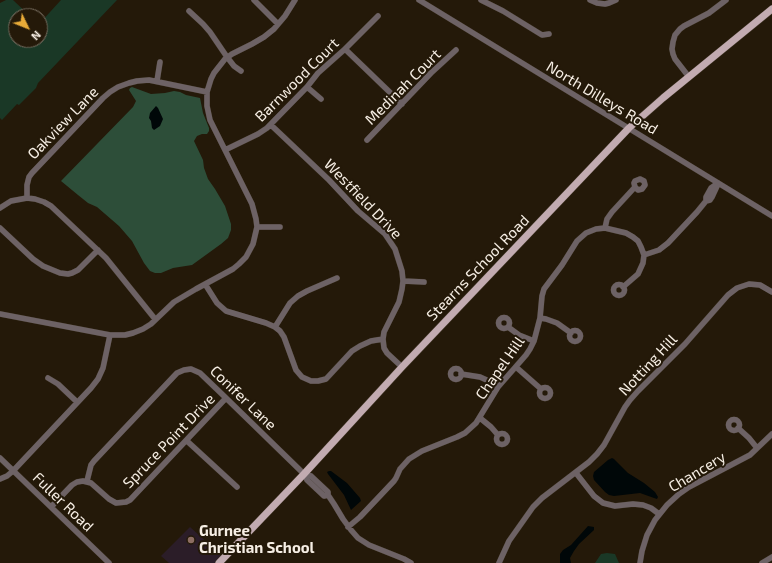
<!DOCTYPE html>
<style>
body{margin:0}
#map{position:relative;width:772px;height:563px;overflow:hidden;background:#241909;font-family:"Exo 2",sans-serif}
canvas{display:block}
.north{position:absolute;left:8px;top:8px;width:40px;height:40px;box-sizing:border-box;background:#241909;border:1px solid #786e61;border-radius:50%;rotate:133deg;font-size:11px;font-weight:700;line-height:16px;text-align:center;color:#f6eee4}
.north::after{content:'';display:block;margin:auto;width:14px;height:18px;background:#e9ab38;clip-path:polygon(50% 0,100% 100%,50% 72%,0 100%)}
</style>
<div id="map">
<canvas width="772" height="563"></canvas>
<div class="north">N</div>
</div>
<script>
const ctx = document.querySelector('canvas').getContext('2d');
ctx.lineJoin = 'round';
function fill(path, color) {
  ctx.fillStyle = color;
  ctx.fill(path, 'evenodd');
}
function toPath(rows) {
  const path = new Path2D();
  for (const r of rows) {
    if (r.length === 3) {
      path.moveTo(r[0] + r[2], r[1]);
      path.arc(r[0], r[1], r[2], 0, 2 * Math.PI);
      continue;
    }
    path.moveTo(r[0], r[1]);
    for (let i = 2; i < r.length; i += 2) path.lineTo(r[i], r[i + 1]);
  }
  return path;
}
function strokePath(path, color, width, dash) {
  ctx.strokeStyle = color;
  ctx.lineWidth = width;
  ctx.lineCap = dash ? 'butt' : 'round';
  ctx.setLineDash(dash || []);
  ctx.stroke(path);
}
function drawText(font, color, halo, rows, align = 'center') {
  ctx.font = font + ' "Exo 2",sans-serif';
  ctx.lineWidth = 4;
  ctx.setLineDash([]);
  ctx.textBaseline = 'middle';
  ctx.strokeStyle = halo;
  ctx.fillStyle = color;
  for (const [text, x, y, turn = 0] of rows) {
    ctx.save();
    ctx.translate(x, y);
    ctx.rotate((+turn || 0) * Math.PI / 180);
    ctx.textAlign = isNaN(turn) ? turn : align;
    if (halo) ctx.strokeText(text, 0, 0);
    ctx.fillText(text, 0, 0);
    ctx.restore();
  }
}
const education = toPath([
 [190,527,219,553,221,556,215,563,169,563,161,556]
]);
const green = toPath([
 [6,0,13,0,30,16,16,16,16,40,40,40,40,23,61,0,117,0,38,83,36,88,19,105,17,104,2,120,0,118,0,3],
 [607,553,615,554,619,563,595,563,601,554]
]);
const forest = toPath([
 [132,87,151,94,165,93,174,91,180,92,186,95,200,98,203,113,209,128,209,131,207,134,202,134,197,136,194,141,203,160,204,168,208,179,215,189,225,206,231,224,231,230,228,238,221,244,192,265,173,268,161,273,155,273,150,271,144,263,132,241,119,226,97,207,88,203,78,195,61,181,133,107,136,101,129,90,130,88]
]);
const water = toPath([
 [156,106,158,108,163,119,160,126,154,130,152,128,151,121,149,118,150,113],
 [612,458,614,459,628,473,644,483,655,492,658,497,657,499,654,498,640,493,614,496,609,495,605,492,594,480,593,476,594,472,608,460],
 [329,471,331,471,347,483,360,498,361,501,351,510,344,495,328,474,327,472],
 [588,526,594,527,594,530,579,544,574,551,570,558,571,563,560,563,560,554,563,550,571,545]
]);
const minor = toPath([
 [254,0,278,24],
 [419,0,772,216],
 [481,0,503,11,542,35,549,34],
 [590,0,597,3,605,4,609,3,616,0],
 [189,11,203,24,210,32,227,57,234,66,241,71],
 [345,49,402,104],
 [689,77,675,59,673,54,672,49,673,42,675,35,680,29,684,26,709,13,726,0],
 [157,81,160,62],
 [307,87,321,99],
 [271,125,329,180,358,211,385,234,395,249,402,271,403,281,402,289,399,302,384,332,383,339,384,348,387,353,402,367],
 [367,140,431,73,456,50],
 [225,150,258,134,267,128,307,87,318,73,345,49,378,16],
 [27,198,27,185,29,177,32,173,103,98,110,92,118,87,129,83,137,81,149,80,207,92],
 [706,201,710,200,712,197,718,184],
 [0,208,11,201,27,198,35,199,44,202,51,206,106,258,155,319],
 [257,227,280,227],
 [0,228,33,259,43,266,60,273,68,274,72,273,78,270,98,250],
 [605,228,607,219,612,212,635,187,634,183,635,181,640,179,644,181,645,185,642,189,638,190,635,187],
 [644,255,659,250,668,243,697,212,706,201,706,197,711,188,718,183],
 [403,281,424,282],
 [205,284,217,303,226,311,266,323,275,327,280,331,284,337,296,370,302,377,311,381,318,381,326,379,352,351,360,346,371,341,383,339],
 [619,290,5.5],
 [0,314,110,335,125,335,133,333,143,329,151,324,174,302,196,289,233,269,239,264,246,257,253,244,257,227,256,219,252,204,210,120,207,106,207,92,211,79,214,73,225,59,232,54,252,44,264,37,274,29,285,16,295,0],
 [504,323,5.5],
 [540,318,546,319,557,323,571,333],
 [275,327,290,303,298,296,307,291,337,278],
 [508,327,519,335,534,341],
 [575,336,5.5],
 [516,367,541,389],
 [456,374,5.5],
 [461,374,480,377,491,382,498,387],
 [48,378,58,384,77,402],
 [545,393,5.5],
 [480,418,491,427,498,435],
 [734,425,5.5],
 [738,428,749,438,757,448],
 [502,439,5.5],
 [187,441,237,487],
 [0,458,109,563],
 [576,473,594,496,603,503,615,506,633,504,643,505,651,508,659,514],
 [304,474,311,476,328,492,328,495,334,504,343,519,351,530,358,538,369,545,404,559,411,563],
 [0,479,7,476,13,471,91,388,98,379,103,368,110,335],
 [87,481,91,465,94,461,177,373,184,370,191,369,200,373,226,398,304,474,307,480,324,496,328,495],
 [51,507,72,485,77,482,83,481,91,483,109,499,116,503,126,502,130,500,226,398],
 [348,527,360,517,394,481,396,478,400,469,409,459,422,451,457,437,465,433,476,423,498,387,526,355,530,349,534,341,540,318,542,296,544,289,562,265,577,241,586,233,596,229,605,228,626,233,633,237,638,241,641,247,644,255,643,263,638,274,623,287],
 [499,563,509,541,533,507,542,498,589,462,597,454,604,445,625,407,630,400,638,391,685,344,728,295,737,288,749,284,760,285,772,292],
 [640,563,642,551,647,535,655,520,667,505,679,494,689,487,750,455,772,434],
 [762,563,772,557]
]);
const major = toPath([
 [219,563,304,474,402,367,629,128,663,98,772,9]
]);
const markers = [
 [191,540,4,"#8d6e63"]
];
const streetNames = [
 ["Barnwood Court",297,80,-45],
 ["Medinah Court",403,87,-45],
 ["North Dilleys Road",602,98,31],
 ["Oakview Lane",63,123,-46],
 ["Westfield Drive",363,199,46],
 ["Stearns School Road",478,268,-46],
 ["Notting Hill",648,365,-47],
 ["Chapel Hill",500,368,-55],
 ["Conifer Lane",243,398,44],
 ["Spruce Point Drive",169,441,-46],
 ["Chancery",697,472,-31],
 ["Fuller Road",63,502,44]
];
const poiNames = [
 ["Gurnee",199,531],
 ["Christian School",199,548]
];
fill(education, '#2b1d28');
fill(green, '#1a3826');
fill(forest, '#2d4e39');
fill(water, '#000708');
strokePath(minor, '#3d3323', 6);
strokePath(major, '#3d3323', 8);
strokePath(minor, '#6d6265', 5.5);
strokePath(major, '#c2abb1', 7);
for (const [x, y, r, color] of markers) {
  const dot = new Path2D();
  dot.arc(x, y, r, 0, 2 * Math.PI);
  ctx.fillStyle = color;
  ctx.fill(dot);
  strokePath(dot, '#241909', 1.5);
}
drawText('15px', '#f6eee4', '#241909', streetNames);
drawText('bold 15px', '#f6eee4', '#241909', poiNames, 'left');
</script>
